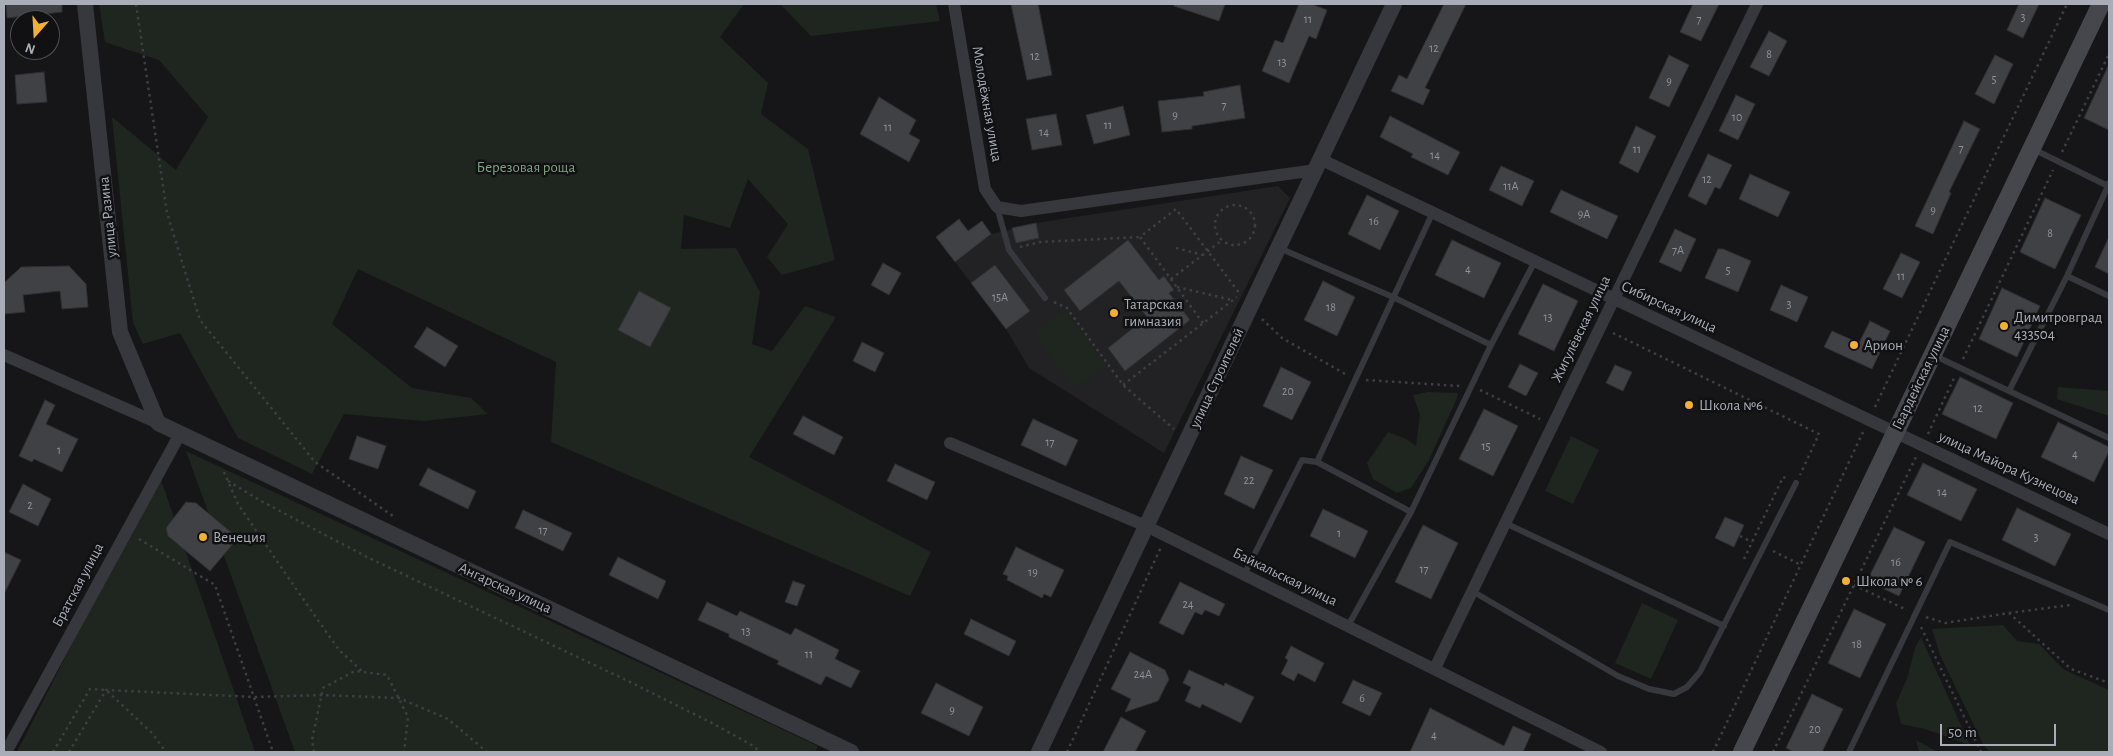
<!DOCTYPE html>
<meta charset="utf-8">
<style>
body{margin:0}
#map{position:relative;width:2113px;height:756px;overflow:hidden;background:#161618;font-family:"Alegreya Sans",sans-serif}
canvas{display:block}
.frame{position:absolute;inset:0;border:5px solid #a8adb8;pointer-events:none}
.north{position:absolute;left:10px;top:10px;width:50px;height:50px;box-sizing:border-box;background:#111113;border:1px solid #4d4f55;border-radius:50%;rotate:199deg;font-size:14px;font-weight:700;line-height:20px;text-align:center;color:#a8adb8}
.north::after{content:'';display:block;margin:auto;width:18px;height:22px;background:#f2b134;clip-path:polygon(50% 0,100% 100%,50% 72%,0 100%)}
.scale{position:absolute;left:1940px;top:724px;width:116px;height:22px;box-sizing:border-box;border:2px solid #a8adb8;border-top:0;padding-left:6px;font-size:15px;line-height:18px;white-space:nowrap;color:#a8adb8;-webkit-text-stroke:4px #111113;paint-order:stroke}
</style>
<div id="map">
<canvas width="2113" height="756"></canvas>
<div class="frame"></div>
<div class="north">N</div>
<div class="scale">50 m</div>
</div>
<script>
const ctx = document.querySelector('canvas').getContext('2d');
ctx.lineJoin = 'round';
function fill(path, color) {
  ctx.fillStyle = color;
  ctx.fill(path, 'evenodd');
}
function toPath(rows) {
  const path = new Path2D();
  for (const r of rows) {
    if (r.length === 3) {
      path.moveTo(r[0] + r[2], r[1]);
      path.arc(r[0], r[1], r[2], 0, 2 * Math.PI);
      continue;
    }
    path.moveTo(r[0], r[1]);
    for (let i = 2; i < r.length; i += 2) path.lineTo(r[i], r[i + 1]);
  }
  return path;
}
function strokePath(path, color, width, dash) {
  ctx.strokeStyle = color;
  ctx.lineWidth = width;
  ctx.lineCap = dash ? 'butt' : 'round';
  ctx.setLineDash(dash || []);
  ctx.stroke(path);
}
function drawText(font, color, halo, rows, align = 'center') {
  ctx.font = font + ' "Alegreya Sans",sans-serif';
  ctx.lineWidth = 5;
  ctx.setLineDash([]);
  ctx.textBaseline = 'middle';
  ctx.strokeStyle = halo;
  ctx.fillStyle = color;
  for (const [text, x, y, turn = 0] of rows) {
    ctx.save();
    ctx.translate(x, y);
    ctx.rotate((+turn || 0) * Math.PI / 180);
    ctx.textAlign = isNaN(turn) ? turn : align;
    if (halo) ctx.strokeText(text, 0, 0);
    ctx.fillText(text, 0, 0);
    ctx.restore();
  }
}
const built = toPath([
 [1278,186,1290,198,1164,453,1029,368,1006,329,936,237,959,219,968,231,982,221,992,234,1036,223]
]);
const green = toPath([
 [99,4,744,4,720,37,768,83,761,114,808,149,835,260,782,275,767,257,788,224,748,179,730,228,684,215,681,249,736,248,760,292,752,344,772,351,805,306,836,317,749,457,931,552,910,596,551,442,556,362,358,269,332,324,412,388,471,398,488,414,424,421,344,414,312,474,238,438,180,333,143,344,133,323,112,117,176,170,208,117,159,60,105,42],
 [780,4,936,4,940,21,811,36],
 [1065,310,1106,365,1075,388,1034,334],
 [2058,387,2109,391,2109,416,2057,399],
 [1428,392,1458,393,1457,398,1429,460,1411,488,1397,493,1373,479,1367,463,1388,432,1406,439,1416,446,1420,415,1413,395],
 [1571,436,1599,450,1573,504,1545,491],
 [186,451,818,746,815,752,295,752],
 [159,474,255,752,17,752,148,495],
 [1642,603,1678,620,1651,679,1615,663],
 [2003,625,2017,641,2039,644,2063,669,2109,690,2109,752,1990,752,1984,746,1940,655,1932,629],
 [1921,637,1970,745,1925,729,1901,724,1896,703,1907,679,1915,648],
 [1916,740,1938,752,1919,752]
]);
const building = toPath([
 [6,4,62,4,62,12,7,18,6,4],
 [1011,4,1038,4,1052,75,1027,80,1011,4],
 [1174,4,1225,4,1219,21,1174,6,1174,4],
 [1299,4,1311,4,1327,10,1316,39,1309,36,1289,83,1262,71,1275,40,1283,43,1299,4],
 [1444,4,1466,4,1425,88,1430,90,1423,105,1391,91,1399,75,1407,79,1444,4],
 [1693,4,1719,4,1701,41,1680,32,1693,4],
 [2019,4,2039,4,2023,38,2007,30,2019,4],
 [1769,31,1787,41,1769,76,1750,67,1769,31],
 [1669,55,1689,65,1669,107,1649,98,1669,55],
 [1995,55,2013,64,1994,104,1975,94,1995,55],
 [2109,64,2109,130,2084,118,2109,64],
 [44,72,47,102,17,104,15,75,44,72],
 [1240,85,1245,118,1192,126,1192,129,1162,132,1158,101,1204,96,1203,92,1240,85],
 [1736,95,1755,104,1738,140,1719,131,1736,95],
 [879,97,916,120,909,134,920,140,909,162,860,134,879,97],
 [1123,106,1130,135,1094,144,1086,115,1123,106],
 [1056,114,1062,145,1032,150,1026,119,1056,114],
 [1390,116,1460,152,1448,175,1411,157,1413,154,1380,137,1390,116],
 [1964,121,1980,129,1949,192,1951,193,1933,234,1915,226,1964,121],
 [1636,126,1656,136,1638,173,1619,163,1636,126],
 [1708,154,1732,165,1720,189,1715,187,1706,205,1688,196,1708,154],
 [1501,166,1534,181,1522,206,1489,190,1501,166],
 [1750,174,1790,192,1778,217,1739,199,1750,174],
 [1561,190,1618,216,1607,239,1550,212,1561,190],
 [1367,195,1399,211,1380,250,1348,234,1367,195],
 [2045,198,2081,215,2055,269,2020,252,2045,198],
 [959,219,968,231,982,221,991,234,955,262,936,237,959,219],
 [1036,223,1039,238,1016,243,1012,228,1036,223],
 [1675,229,1696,239,1681,272,1659,262,1675,229],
 [2109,237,2109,274,2095,267,2109,237],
 [1128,240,1159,280,1164,276,1174,290,1169,293,1190,320,1125,371,1108,348,1147,317,1119,281,1080,311,1064,290,1128,240],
 [1452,240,1501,263,1484,298,1435,275,1452,240],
 [1718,249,1723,249,1751,261,1738,292,1705,278,1718,249],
 [1901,253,1920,262,1902,298,1883,289,1901,253],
 [883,263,901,273,889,295,871,285,883,263],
 [995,265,1030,311,1006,329,971,283,995,265],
 [69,266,86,284,88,307,62,309,60,291,23,295,25,312,4,314,4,283,21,267,69,266],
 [1323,281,1355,297,1337,336,1304,320,1323,281],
 [1543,284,1578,301,1554,351,1518,334,1543,284],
 [1781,285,1808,297,1797,322,1770,310,1781,285],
 [2002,288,2040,306,2017,357,1979,339,2002,288],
 [639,291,671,308,650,347,618,330,639,291],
 [1870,321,1890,331,1872,369,1824,347,1832,331,1859,343,1870,321],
 [427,327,458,346,445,367,414,347,427,327],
 [862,342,884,353,875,372,853,361,862,342],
 [1520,364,1538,373,1526,396,1508,387,1520,364],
 [1615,365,1632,372,1623,391,1606,383,1615,365],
 [1281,367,1311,382,1292,420,1263,406,1281,367],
 [1960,377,2013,403,1996,439,1942,414,1960,377],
 [45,400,55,405,46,424,78,439,62,472,34,459,32,462,19,456,45,400],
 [1484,409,1518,426,1493,476,1459,459,1484,409],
 [803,416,843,437,834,455,793,434,803,416],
 [1033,419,1078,440,1066,466,1021,445,1033,419],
 [2058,422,2109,447,2109,451,2094,482,2041,457,2058,422],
 [357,436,386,446,378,469,349,459,357,436],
 [1241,456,1273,470,1254,509,1224,494,1241,456],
 [1923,463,1977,489,1961,521,1907,495,1923,463],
 [895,464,935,482,927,500,887,481,895,464],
 [428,468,476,491,468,509,419,485,428,468],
 [23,484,51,499,38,526,9,512,23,484],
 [186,502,196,503,238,538,210,571,168,536,166,528,186,502],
 [2017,508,2071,534,2055,566,2002,540,2017,508],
 [1323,509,1368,531,1355,558,1310,536,1323,509],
 [523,510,572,533,563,551,515,528,523,510],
 [1725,517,1744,525,1734,547,1715,538,1725,517],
 [1423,525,1458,543,1431,599,1395,582,1423,525],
 [1894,527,1925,542,1899,596,1867,581,1894,527],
 [1016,547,1064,570,1051,597,1044,594,1042,598,1007,580,1008,576,1003,574,1016,547],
 [4,552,21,560,4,594,4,552],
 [618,557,666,581,658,599,609,575,618,557],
 [793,581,805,585,797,606,785,602,793,581],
 [1180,582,1225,604,1219,616,1205,610,1202,615,1195,612,1183,635,1159,623,1180,582],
 [707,602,737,616,740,611,791,635,795,628,839,650,835,659,860,671,851,688,826,676,821,685,777,664,779,661,729,637,729,634,698,620,707,602],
 [1854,609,1886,624,1860,678,1828,663,1854,609],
 [971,619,1016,641,1009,656,964,634,971,619],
 [1291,646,1324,663,1315,682,1298,673,1294,681,1281,674,1288,660,1285,658,1291,646],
 [1130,652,1165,670,1169,679,1158,701,1125,712,1131,699,1111,689,1130,652],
 [1189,670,1224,686,1225,683,1254,697,1241,723,1202,704,1200,708,1185,701,1191,687,1183,683,1189,670],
 [1353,680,1382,693,1370,716,1342,703,1353,680],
 [936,683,983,707,969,736,921,713,936,683],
 [1812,694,1843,709,1822,752,1794,752,1786,748,1812,694],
 [1430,708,1504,746,1513,726,1531,734,1523,752,1410,752,1430,708],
 [1121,717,1146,731,1135,752,1103,752,1121,717]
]);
const path = toPath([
 [136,4,167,213,200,320,315,462,393,516],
 [2062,152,2109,54],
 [1235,225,20],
 [1020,247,1040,242,1140,237],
 [1176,248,1203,255],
 [1171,279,1221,241],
 [1177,287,1232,300],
 [1054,302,1067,308,1123,385,1174,429],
 [1262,319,1282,338,1347,375],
 [1203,323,1140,237,1176,209,1240,294],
 [1613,333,1819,434,1800,475],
 [1963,359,2053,170],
 [1366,380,1460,386],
 [1123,385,1237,297],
 [1480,390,1540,419],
 [1875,407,2067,4],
 [1928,434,1954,378],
 [224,472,238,504,294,586,339,650,363,672],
 [228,481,261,501,367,557,628,681,710,722,750,744,761,752],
 [1740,536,1752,542],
 [139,539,215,585,273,752],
 [1773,551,1801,565],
 [1744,559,1783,477,1786,478],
 [1854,585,1907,610],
 [2009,613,2070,605],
 [1926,617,1945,623,2009,613,2071,669,2109,683],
 [1921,627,1981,752],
 [53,752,90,689,106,690,152,733,166,752],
 [69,752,106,690,254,697,322,695,399,698,448,719,487,752],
 [314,752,312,740,323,688,355,671,387,675,408,717,404,752],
 [1067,752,1161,547],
 [1713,752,1863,432],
 [1773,752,1916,457]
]);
const service = toPath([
 [2033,149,2108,186,2109,183],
 [997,207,1009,250,1045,298],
 [1279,248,1393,297,1491,345],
 [2067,276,2109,296],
 [1933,355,2009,391,2067,276,2108,186],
 [2009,391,2109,438],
 [1411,512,1317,462,1433,212],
 [1505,523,1724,626],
 [1244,575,1302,460,1317,462],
 [1472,591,1618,676,1649,689,1674,694,1687,687,1700,672,1796,483],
 [1348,626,1411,512,1491,345,1535,261],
 [1849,752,1950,542,2109,610]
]);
const minor = toPath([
 [954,4,985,189,997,207,1021,211,1316,170],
 [1320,159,2109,534],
 [4,355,158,423],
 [950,443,1146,526,1601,752],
 [1435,668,1757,4],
 [6,752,180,434]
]);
const tertiary = toPath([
 [85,4,120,332,158,423,851,752],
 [1039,752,1394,4]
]);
const secondary = toPath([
 [1742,752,2101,4]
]);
const markers = [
 [1114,313,5,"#f2b134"],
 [2004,326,5,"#f2b134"],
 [1854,345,5,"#f2b134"],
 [1689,405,5,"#f2b134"],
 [203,537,5,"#f2b134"],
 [1846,581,5,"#f2b134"]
];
const numberNames = [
 ["3",2023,17],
 ["11",1308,19],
 ["7",1699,19],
 ["12",1434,48],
 ["8",1769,54],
 ["12",1035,56],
 ["13",1282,62],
 ["5",1994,79],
 ["9",1669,81],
 ["7",1224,105],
 ["9",1175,115],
 ["10",1737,117],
 ["11",1108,125],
 ["11",888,127],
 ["14",1044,132],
 ["7",1961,148],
 ["11",1637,149],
 ["14",1435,155],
 ["12",1707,179],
 ["11А",1511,186],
 ["9",1933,210],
 ["9А",1584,214],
 ["16",1374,221],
 ["8",2050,233],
 ["7А",1678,250],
 ["4",1468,269],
 ["5",1728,270],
 ["11",1901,276],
 ["15А",1000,297],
 ["3",1789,304],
 ["18",1331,307],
 ["13",1548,317],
 ["20",1288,391],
 ["12",1978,408],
 ["17",1050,442],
 ["15",1486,446],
 ["1",59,450],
 ["4",2075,454],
 ["22",1249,480],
 ["14",1942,492],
 ["2",30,505],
 ["17",543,530],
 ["1",1339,533],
 ["3",2036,537],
 ["16",1896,562],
 ["17",1424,569],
 ["19",1033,572],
 ["24",1188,604],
 ["13",746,631],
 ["18",1857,644],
 ["11",809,654],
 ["24А",1143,674],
 ["6",1362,698],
 ["9",952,710],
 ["20",1815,729],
 ["4",1434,735]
];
const streetNames = [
 ["Молодёжная улица",987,104,80],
 ["улица Разина",108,217,-96],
 ["Сибирская улица",1669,307,25],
 ["Жигулёвская улица",1581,329,-64],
 ["улица Строителей",1217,378,-65],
 ["Гвардейская улица",1921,378,-64],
 ["улица Майора Кузнецова",2009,468,25],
 ["Байкальская улица",1285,577,26],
 ["Братская улица",78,585,-62],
 ["Ангарская улица",505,588,25]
];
const parkNames = [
 ["Березовая роща",526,167]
];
const poiNames = [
 ["Татарская",1124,304],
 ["гимназия",1124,321],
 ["Димитровград",2014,317],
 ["433504",2014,334],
 ["Арион",1864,345],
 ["Школа №6",1699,405],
 ["Венеция",213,537],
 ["Школа № 6",1856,581]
];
fill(built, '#222225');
fill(green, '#1e261f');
fill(building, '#404145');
strokePath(building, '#303034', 1);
strokePath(path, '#3d3f44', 2.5, [2.5, 4]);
strokePath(service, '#37383d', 6);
strokePath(minor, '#37383d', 12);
strokePath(tertiary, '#37383d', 16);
strokePath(secondary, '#45474d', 18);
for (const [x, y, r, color] of markers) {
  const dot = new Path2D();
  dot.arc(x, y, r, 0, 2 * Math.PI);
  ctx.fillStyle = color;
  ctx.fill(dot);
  strokePath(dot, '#111113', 2);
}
drawText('12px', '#8e929b', null, numberNames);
drawText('15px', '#a8adb8', '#111113', streetNames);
drawText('15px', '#7fa381', '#111113', parkNames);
drawText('15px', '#a8adb8', '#111113', poiNames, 'left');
</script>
